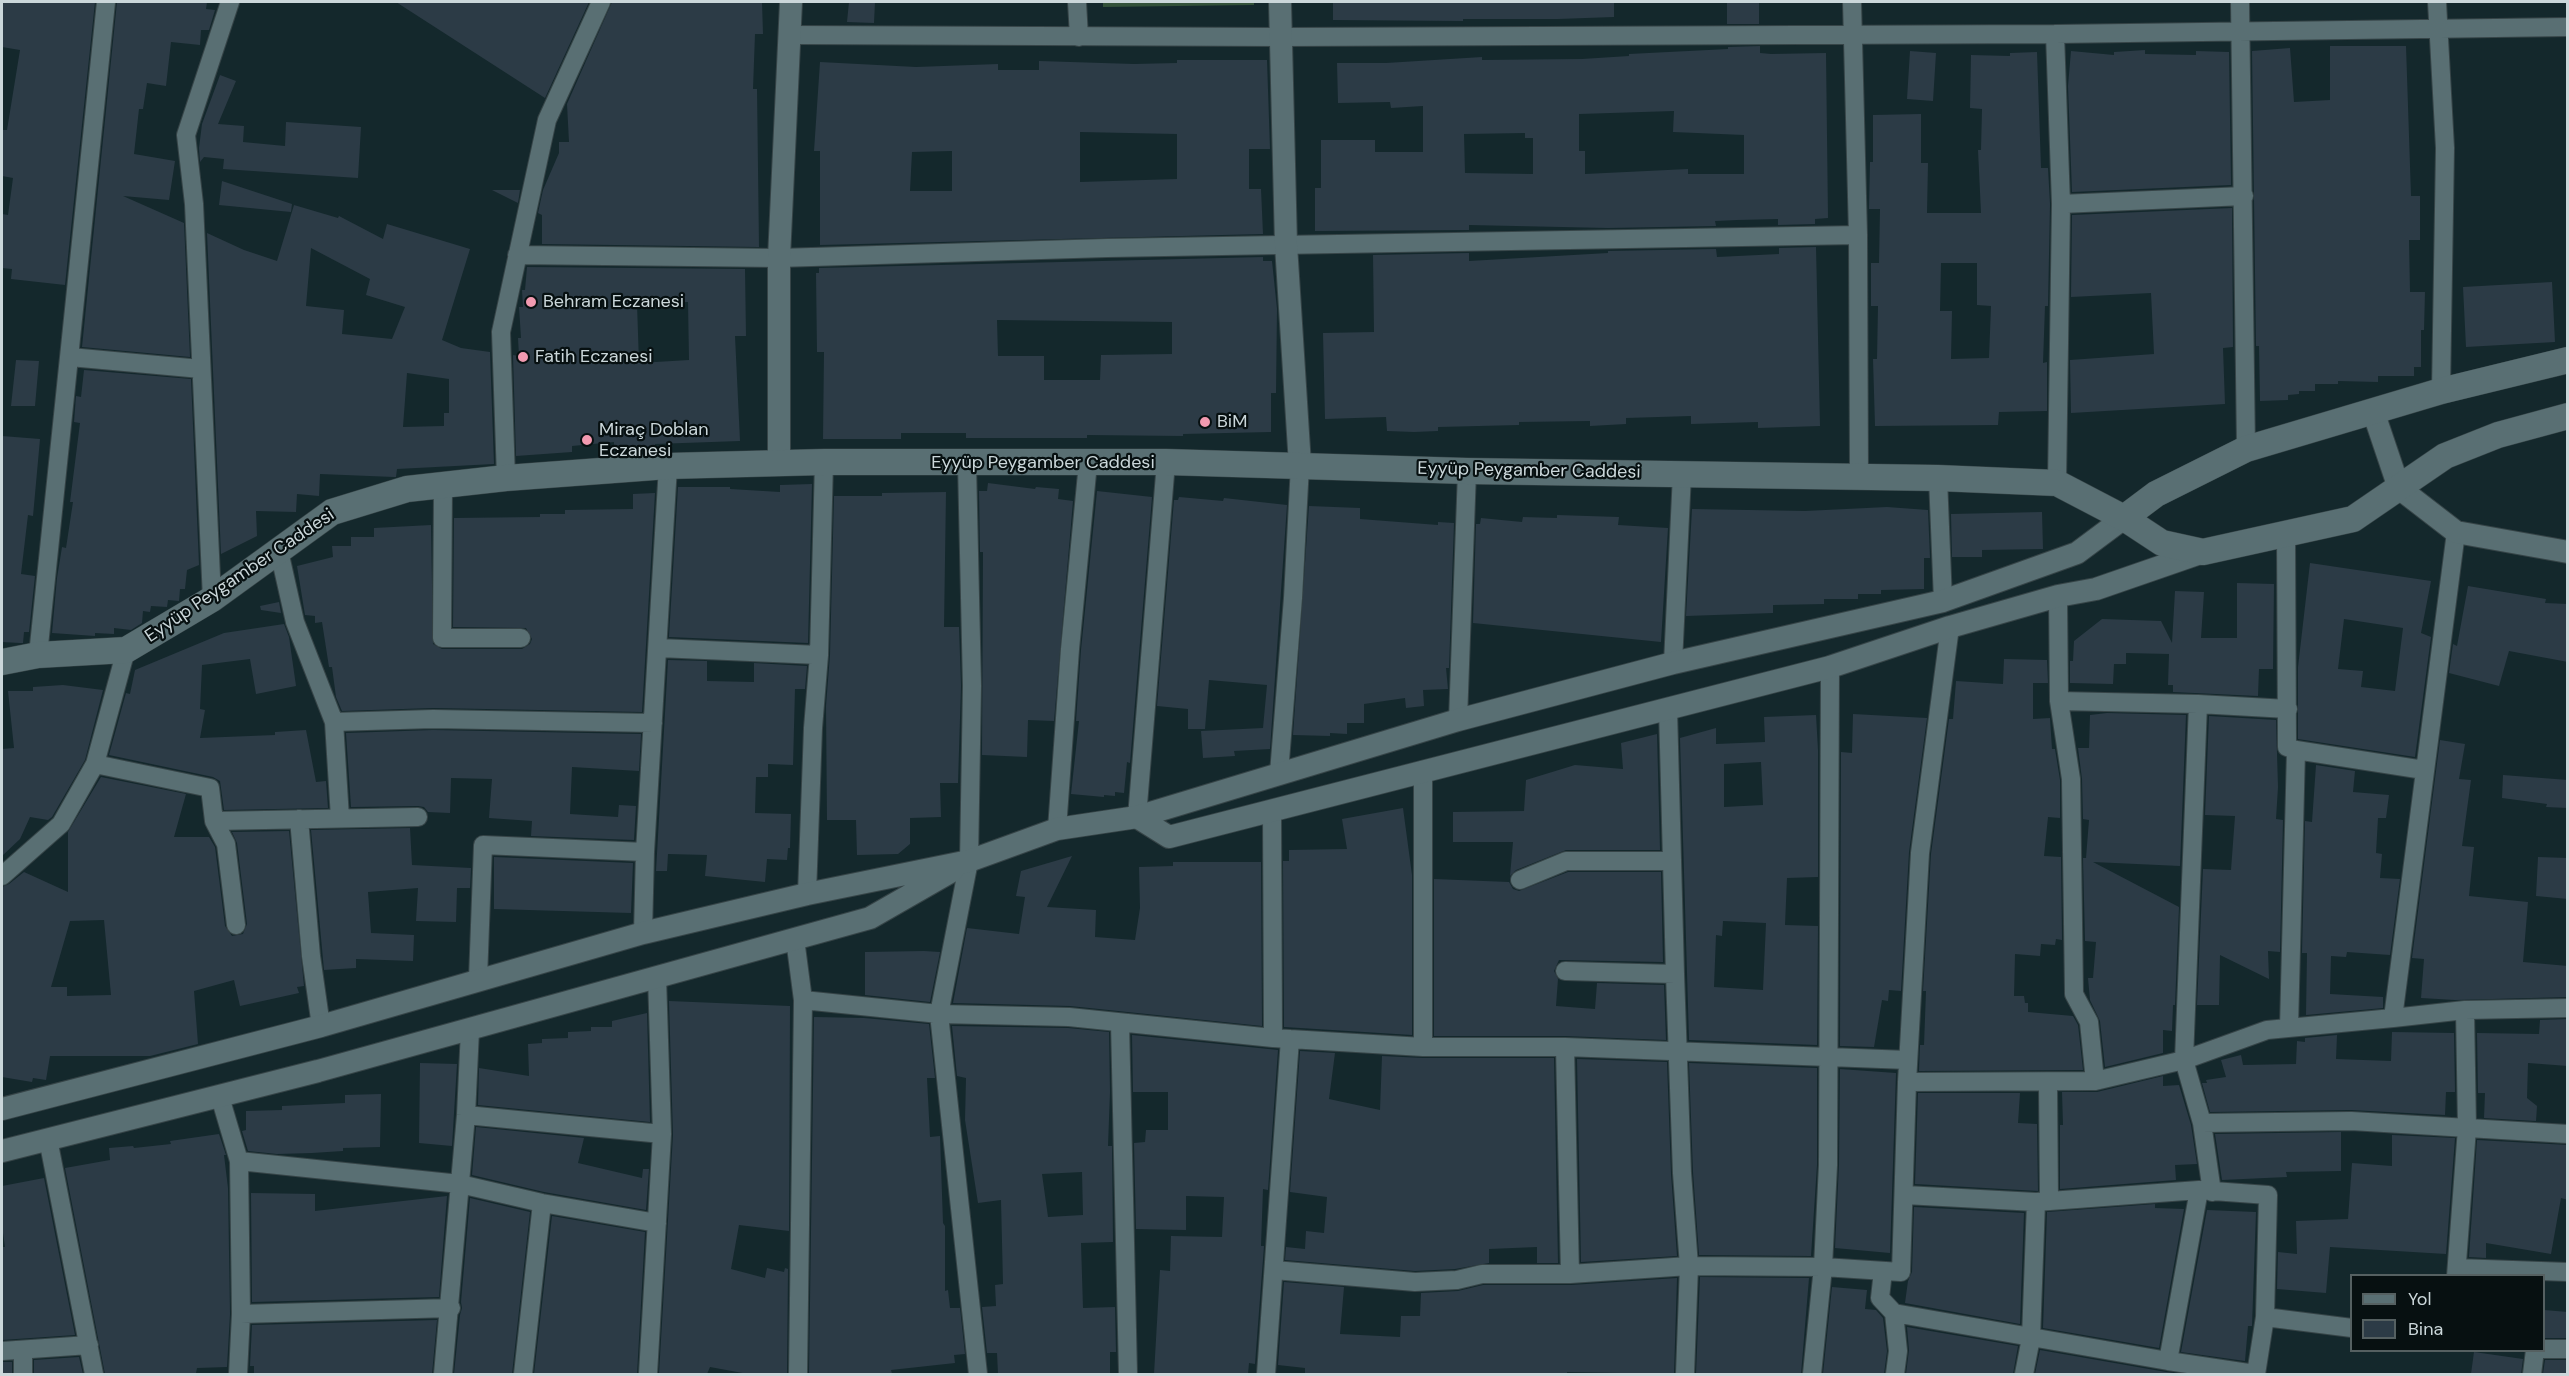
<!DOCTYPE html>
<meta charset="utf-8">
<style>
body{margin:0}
#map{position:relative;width:2569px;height:1376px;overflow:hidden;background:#14282c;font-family:"DM Sans",sans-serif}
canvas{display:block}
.frame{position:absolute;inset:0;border:3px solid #cbd7da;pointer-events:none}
.legend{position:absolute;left:2350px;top:1274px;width:195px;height:78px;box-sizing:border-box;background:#071011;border:2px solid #556061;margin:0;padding:8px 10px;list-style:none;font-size:18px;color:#cbd7da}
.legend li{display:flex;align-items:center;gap:12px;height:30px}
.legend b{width:30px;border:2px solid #556061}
</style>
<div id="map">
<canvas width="2569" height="1376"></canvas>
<div class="frame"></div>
<ul class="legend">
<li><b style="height:8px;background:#596f73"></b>Yol</li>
<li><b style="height:16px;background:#2c3b46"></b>Bina</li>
</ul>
</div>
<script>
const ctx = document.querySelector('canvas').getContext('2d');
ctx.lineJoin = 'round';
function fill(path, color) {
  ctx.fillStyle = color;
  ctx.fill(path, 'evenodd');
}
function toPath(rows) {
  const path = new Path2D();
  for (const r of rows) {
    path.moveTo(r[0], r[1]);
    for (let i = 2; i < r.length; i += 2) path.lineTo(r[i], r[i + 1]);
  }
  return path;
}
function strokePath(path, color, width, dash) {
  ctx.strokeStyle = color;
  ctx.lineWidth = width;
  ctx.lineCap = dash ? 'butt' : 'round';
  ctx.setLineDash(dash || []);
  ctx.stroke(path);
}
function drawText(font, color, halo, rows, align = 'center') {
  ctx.font = font + ' "DM Sans",sans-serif';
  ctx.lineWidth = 4.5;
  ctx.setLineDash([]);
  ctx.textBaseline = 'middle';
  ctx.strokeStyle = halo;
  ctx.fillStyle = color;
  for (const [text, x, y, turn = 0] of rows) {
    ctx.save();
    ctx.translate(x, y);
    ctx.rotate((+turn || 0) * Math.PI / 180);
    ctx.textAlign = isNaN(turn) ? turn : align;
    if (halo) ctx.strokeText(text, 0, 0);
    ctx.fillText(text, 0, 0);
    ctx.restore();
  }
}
const green = toPath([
 [1103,2,1254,2,1254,5,1103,7]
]);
const building = toPath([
 [2,2,95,2,65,285,11,279,12,269,2,268,2,214,8,215,13,178,2,176,2,130,7,130,20,50,2,47],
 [117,2,207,2,206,9,215,10,209,30,201,30,200,45,171,42,166,86,147,83,143,109,139,109,134,154,175,161,169,200,123,196,184,223,190,357,82,347],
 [396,2,589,2,545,98],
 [612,2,762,2,763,34,755,34,753,89,757,89,759,247,542,244,542,215,538,213,543,190,559,153,559,142,569,142,567,104],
 [849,2,875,2,874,23,847,22],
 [1333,2,1614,2,1614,17,1558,19,1463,19,1463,21,1333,20],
 [1727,2,1759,2,1759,24,1727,24],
 [1760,46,1760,53,1771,54,1826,53,1828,218,1815,219,1815,224,1778,225,1778,219,1737,220,1715,221,1716,226,1608,228,1469,225,1469,230,1315,231,1315,188,1321,188,1321,140,1375,140,1375,152,1423,152,1423,106,1391,108,1390,102,1338,103,1337,63,1386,63,1482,57,1482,60,1582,59,1629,56,1629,54,1728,49,1728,47],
 [1674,111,1673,132,1744,135,1744,174,1688,174,1688,169,1585,174,1585,151,1579,151,1579,114],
 [1525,133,1525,138,1533,138,1533,174,1465,173,1464,134],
 [2330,46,2406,46,2411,196,2420,196,2420,240,2409,240,2410,292,2425,292,2424,330,2421,330,2421,367,2414,367,2414,376,2378,376,2378,382,2338,381,2338,384,2315,384,2315,391,2299,391,2299,394,2288,395,2288,400,2260,401,2259,346,2256,346,2252,51,2290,48,2294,102,2330,100],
 [2145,50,2145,54,2196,55,2196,51,2229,52,2231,185,2072,192,2068,86,2071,51,2114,55,2114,52],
 [1910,51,1936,53,1933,101,1907,99],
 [2037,52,2041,168,2048,168,2050,204,2048,306,2045,306,2043,363,2047,362,2047,411,1999,412,1998,425,1875,426,1873,359,1877,359,1878,306,1871,306,1871,263,1879,263,1880,209,1869,209,1870,162,1873,162,1873,115,1921,114,1921,163,1928,163,1927,213,1981,213,1978,150,1981,150,1982,109,1970,108,1971,55,2010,56,2010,53],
 [1941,263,1977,263,1977,305,1991,306,1989,358,1951,359,1952,311,1940,311],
 [1177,60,1267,60,1270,149,1249,149,1249,189,1261,189,1263,234,820,245,820,151,814,151,820,62,916,67,998,64,998,70,1039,70,1039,61,1134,64,1177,63],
 [1080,132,1177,134,1177,179,1080,182],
 [952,151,952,191,910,191,912,152],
 [220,75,236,81,218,124,244,126,243,142,285,146,286,122,361,127,358,178,223,169,224,159,204,157,200,162,199,148,202,124],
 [222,181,292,204,291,212,219,205],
 [492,190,520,190,518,203],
 [294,205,338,218,339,216,383,239,387,224,470,249,442,340,461,348,490,352,494,464,397,469,396,477,394,477,320,474,319,496,297,494,296,512,256,511,257,536,221,554,207,233,244,250,277,261],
 [311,248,370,279,366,295,405,307,392,339,342,334,344,310,306,306],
 [407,373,449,379,449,413,444,413,444,426,403,427],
 [2232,208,2233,347,2223,348,2225,404,2071,413,2070,360,2154,354,2151,293,2071,297,2072,215],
 [1816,247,1820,426,1758,428,1758,422,1691,424,1691,416,1626,418,1626,424,1590,426,1590,421,1519,422,1519,425,1438,427,1438,431,1414,432,1387,431,1386,417,1325,419,1323,333,1374,332,1373,255,1469,253,1469,261,1608,253,1608,251,1716,249,1717,257,1779,254,1779,248],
 [1263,257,1263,261,1272,261,1277,309,1276,393,1271,393,1271,432,1183,434,1183,436,1087,435,1087,438,966,438,966,433,901,433,901,439,823,439,824,352,817,352,816,273,819,273,819,268],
 [997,320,1172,322,1172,354,1101,355,1100,380,1044,380,1044,356,998,356],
 [527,267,745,269,746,336,735,336,740,441,655,444,655,447,614,449,614,442,572,446,572,452,516,456,513,355,519,356,518,338,521,338,519,307,523,307,522,290,525,290],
 [688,302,689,360,639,363,637,304],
 [2552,282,2555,342,2466,347,2463,287],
 [16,360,39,361,35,406,11,406],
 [84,370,191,379,199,565,187,570,185,589,180,589,179,601,168,600,167,607,151,606,150,612,143,611,142,623,131,630,114,628,114,634,95,633,95,636,52,633,57,578,62,547,66,548,73,502,70,502,80,423,74,422,76,396,81,397],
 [2,436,40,439,33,516,28,515,21,574,35,576,29,632,24,632,23,643,20,643,2,642],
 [988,483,1035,489,1036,487,1059,489,1058,499,1073,501,1054,721,1028,720,1027,757,982,755,983,552,980,552,979,491,987,491],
 [812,484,808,643,669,637,678,487,730,487,730,489,780,492,780,485],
 [1097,491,1152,497,1130,763,1127,762,1124,793,1115,792,1115,796,1104,795,1104,797,1071,794,1079,721,1076,721,1081,650],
 [946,492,944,627,959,627,961,686,958,783,940,783,941,817,910,818,910,844,898,854,857,855,856,820,827,820,826,706,830,655,834,496,882,496,882,493],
 [655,493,642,712,433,708,342,711,336,697,332,667,329,667,322,622,315,623,315,616,305,615,297,566,333,557,332,546,351,546,351,537,374,537,374,528,431,525,433,644,442,649,522,649,530,644,532,639,526,628,453,627,454,518,540,517,540,514,565,514,565,510,633,509,633,494],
 [1179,497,1223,501,1224,498,1287,505,1270,749,1234,751,1235,756,1203,758,1201,731,1263,728,1267,685,1209,680,1205,729,1188,729,1188,709,1157,706,1174,500,1178,500],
 [1309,506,1360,508,1360,519,1438,525,1438,522,1454,523,1449,668,1446,668,1448,689,1423,690,1424,706,1406,708,1405,698,1364,704,1364,723,1347,723,1347,734,1330,733,1330,736,1293,735],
 [1887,507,1928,510,1930,558,1924,558,1924,589,1881,590,1881,594,1858,594,1858,599,1824,599,1824,604,1773,605,1773,613,1686,616,1692,509,1805,511],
 [2042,512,2043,549,1982,550,1982,557,1952,557,1951,514],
 [1557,515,1619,517,1618,525,1668,528,1661,642,1473,623,1476,524,1480,524,1481,518,1522,522,1523,517,1557,518],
 [2310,563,2431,581,2421,633,2431,637,2415,757,2298,739,2298,667],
 [2344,619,2403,628,2395,691,2361,687,2363,671,2338,669],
 [2237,583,2274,584,2273,669,2259,669,2258,696,2173,692,2173,685,2168,685,2169,654,2126,653,2126,664,2114,664,2113,684,2070,683,2070,661,2073,661,2074,641,2102,619,2161,621,2172,643,2175,591,2204,592,2201,638,2237,638],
 [2468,586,2546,599,2545,603,2568,604,2568,662,2509,651,2499,686,2449,673,2453,644,2457,646],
 [279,602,281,613,261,610,260,606],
 [284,624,289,637,296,686,256,694,250,659,202,665,200,709,205,710,200,738,275,735,275,732,306,730,316,782,326,781,328,808,224,810,220,781,213,777,109,755,126,693,130,694,135,670,224,633],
 [2004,659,2047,660,2048,683,2033,683,2033,719,2050,718,2052,749,2055,749,2060,780,2060,818,2048,817,2044,856,2061,857,2062,940,2056,939,2055,945,2041,944,2040,956,2015,954,2014,996,2024,996,2025,1003,2028,1003,2028,1012,2073,1016,2078,1025,2083,1070,1919,1071,1920,1045,1924,1045,1926,991,1923,991,1931,854,1949,719,1953,719,1956,681,2003,684],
 [668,660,707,661,707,681,754,682,754,663,807,666,805,689,795,689,793,765,768,764,768,777,756,777,755,813,791,814,790,848,788,848,787,860,767,859,765,882,705,876,707,855,668,854,667,871,656,871],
 [63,685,103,690,85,760,52,817,48,820,30,817,20,839,2,856,2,749,14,748,8,691,33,691,33,687],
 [2107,713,2186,715,2180,866,2093,862,2179,907,2175,1005,2173,1005,2172,1031,2163,1030,2163,1053,2105,1067,2100,1021,2090,1000,2088,978,2093,978,2096,942,2085,941,2083,858,2086,858,2089,820,2083,819,2082,779,2078,748,2089,748,2090,715],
 [1853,714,1927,718,1909,852,1901,991,1889,990,1888,1001,1882,1000,1874,1047,1840,1046,1841,752,1852,753],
 [1816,715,1818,750,1818,877,1787,878,1785,925,1818,926,1817,1045,1689,1040,1680,738,1716,728,1716,744,1765,742,1764,717],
 [1761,762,1763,805,1724,807,1724,764],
 [1723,921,1766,923,1763,990,1714,987,1716,935,1722,936],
 [2209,716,2276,720,2278,787,2276,819,2283,820,2280,952,2268,951,2269,979,2220,955,2219,1005,2197,1005,2203,869,2231,870,2235,816,2205,815],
 [433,730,641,734,639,771,572,767,570,814,618,817,619,805,636,806,634,840,531,836,532,821,489,818,492,779,451,778,450,813,428,812,424,807,418,806,351,807,346,733],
 [1657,734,1660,850,1566,850,1516,870,1510,876,1513,842,1453,842,1453,812,1524,811,1526,780,1575,765,1623,769,1621,743],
 [2440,740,2465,744,2459,779,2471,780,2462,846,2474,847,2469,896,2528,902,2523,962,2568,966,2568,997,2455,1000,2421,998,2424,959,2412,958],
 [2316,765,2355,771,2353,792,2389,795,2386,818,2378,818,2376,853,2382,854,2380,878,2400,879,2390,955,2347,952,2346,957,2331,956,2330,994,2383,997,2383,1008,2306,1015,2307,953,2302,953,2305,821,2312,822],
 [2503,775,2568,780,2568,808,2546,807,2547,804,2502,798],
 [101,777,186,794,174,837,209,837,215,847,225,926,232,936,243,934,247,924,237,843,232,832,289,831,304,986,297,987,299,993,240,1006,234,980,194,991,198,1044,150,1056,50,1056,46,1080,33,1078,32,1082,2,1077,2,887,9,884,24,872,68,892,68,832],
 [104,920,111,995,67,996,67,987,51,987,70,921],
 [1403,808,1412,875,1412,1035,1284,1027,1283,861,1289,861,1289,850,1347,849,1342,819],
 [410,828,412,865,471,868,470,888,457,888,456,922,416,921,418,888,368,892,371,933,414,935,413,961,356,959,356,968,324,970,311,830],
 [1072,856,1047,907,1096,910,1095,937,1135,940,1140,908,1139,867,1173,866,1173,862,1261,862,1262,1026,1070,1006,953,1003,967,928,1019,934,1025,897,1016,896,1021,871],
 [494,857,633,863,631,913,494,909],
 [2538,857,2568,858,2568,899,2536,896],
 [1568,872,1661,872,1663,962,1559,960,1554,971,1558,979,1556,1006,1595,1009,1597,983,1664,985,1666,1040,1565,1036,1434,1036,1434,879,1509,882,1513,889,1519,891],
 [924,951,940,952,930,1002,865,995,865,952],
 [669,1001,790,1006,789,1231,739,1225,731,1269,765,1278,767,1268,784,1272,785,1268,788,1269,787,1374,748,1374,710,1367,707,1374,659,1374,673,1135],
 [647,1013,650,1122,478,1105,479,1068,529,1076,528,1044,542,1043,542,1039,568,1038,568,1032,591,1031,591,1027,612,1027,612,1021],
 [814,1017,864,1018,929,1024,935,1078,927,1078,930,1137,940,1136,943,1223,945,1226,945,1291,948,1290,950,1308,960,1308,965,1354,954,1355,955,1363,891,1370,892,1374,809,1374],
 [2568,1019,2568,1066,2528,1063,2527,1098,2537,1106,2536,1121,2484,1118,2485,1093,2478,1093,2477,1033,2539,1034,2540,1020],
 [952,1026,1068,1028,1109,1032,1110,1092,1108,1146,1112,1146,1113,1242,1081,1243,1083,1308,1115,1307,1116,1352,1110,1352,1110,1374,998,1374,997,1353,987,1353,982,1307,996,1306,995,1285,1003,1284,1001,1200,978,1203,965,1120,966,1078,957,1076],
 [1082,1172,1083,1215,1048,1217,1042,1174],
 [2392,1032,2454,1033,2455,1092,2446,1092,2445,1115,2351,1110,2210,1112,2202,1083,2207,1083,2206,1080,2226,1077,2221,1060,2241,1055,2243,1065,2296,1064,2297,1041,2305,1042,2305,1038,2337,1035,2336,1059,2391,1061],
 [1132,1035,1278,1050,1268,1190,1263,1189,1261,1246,1264,1246,1255,1364,1249,1363,1248,1374,1154,1374,1160,1270,1170,1271,1171,1236,1222,1237,1224,1197,1186,1196,1186,1230,1136,1229,1134,1143,1145,1142,1146,1130,1168,1130,1168,1092,1133,1092],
 [1300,1051,1335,1053,1329,1099,1380,1110,1382,1056,1423,1058,1554,1058,1558,1263,1537,1263,1537,1247,1489,1249,1489,1263,1455,1269,1415,1271,1285,1260,1286,1247,1305,1249,1306,1231,1324,1233,1327,1197,1290,1192],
 [1577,1059,1667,1062,1671,1174,1677,1256,1581,1262],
 [420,1063,457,1064,452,1146,419,1143],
 [1689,1063,1817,1068,1817,1165,1811,1256,1699,1255,1693,1172],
 [1840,1069,1896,1073,1890,1253,1835,1248,1839,1165],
 [2163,1076,2163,1086,2179,1085,2191,1125,2197,1164,2175,1165,2176,1180,2060,1189,2060,1125,2063,1125,2062,1092,2097,1092],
 [1918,1093,2020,1093,2018,1123,2037,1124,2038,1191,1915,1184],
 [381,1094,380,1147,343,1148,343,1151,312,1153,277,1154,248,1151,242,1131,246,1130,246,1111,282,1110,282,1106,345,1103,345,1095],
 [476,1127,584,1138,578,1163,642,1178,643,1169,649,1169,646,1210,544,1192,472,1175],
 [2341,1132,2341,1171,2286,1172,2287,1177,2222,1180,2215,1134],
 [219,1134,226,1155,224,1155,228,1188,230,1314,227,1367,197,1368,196,1373,105,1374,65,1168,110,1160,109,1148,133,1146,134,1148,171,1144,170,1141],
 [2392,1135,2455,1138,2446,1254,2330,1247,2326,1293,2277,1289,2278,1252,2297,1254,2296,1221,2348,1219,2352,1163,2392,1166],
 [2477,1140,2568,1145,2568,1200,2561,1198,2551,1254,2486,1243,2486,1258,2469,1257],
 [44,1178,75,1335,2,1340,2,1247,5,1247,2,1226,2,1186],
 [251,1193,315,1194,315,1211,447,1196,439,1297,252,1302],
 [470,1198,530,1212,512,1374,454,1374,460,1315,462,1308,461,1302],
 [2155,1204,2155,1208,2184,1209,2159,1348,2043,1328,2047,1212],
 [1914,1207,2024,1213,2020,1324,1905,1303,1908,1281,1912,1272],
 [2207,1210,2256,1212,2252,1326,2248,1326,2245,1361,2181,1352],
 [552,1216,645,1232,637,1374,534,1374],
 [1700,1277,1809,1278,1801,1374,1696,1374],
 [1677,1278,1674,1374,1567,1372,1567,1374,1305,1374,1305,1368,1278,1365,1284,1282,1344,1287,1340,1334,1400,1337,1401,1316,1420,1316,1421,1293,1458,1291,1483,1285,1571,1285],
 [1832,1287,1867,1290,1865,1309,1876,1310,1883,1318,1887,1351,1884,1374,1823,1374],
 [2544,1310,2568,1312,2568,1338,2544,1338],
 [437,1320,432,1374,254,1374,254,1366,250,1366,252,1325],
 [1907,1327,2018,1346,2013,1374,1906,1374,1909,1350],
 [2040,1350,2166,1372,2182,1374,2035,1374],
 [2474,1352,2523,1359,2521,1374,2471,1374],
 [79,1357,83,1374,34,1374,34,1360],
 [2545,1360,2568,1360,2568,1374,2543,1374],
 [2,1362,12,1362,12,1374,2,1374]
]);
const minor = toPath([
 [1077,2,1079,37],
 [1852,2,1858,235,1859,478],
 [2240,2,2246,449],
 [2437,2,2445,148,2441,391],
 [2055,34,2061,204,2057,483],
 [791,35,1280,37,2055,34,2568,27],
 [2061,204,2244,196],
 [517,255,779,258,1107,248,1858,235],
 [70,357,201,369],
 [967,464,972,686,969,861,939,1014,978,1374],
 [506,478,501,332,547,120,601,2],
 [1938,478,1943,601],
 [443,485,442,638,521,638],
 [2456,532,2393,1018,2465,1010,2568,1008],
 [2286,533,2287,747,2296,750,2289,1027],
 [279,551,295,622,334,722,340,818],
 [2058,596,2059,701,2071,779,2074,994,2089,1022,2095,1081],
 [212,599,194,204,186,135,230,2],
 [659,648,819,655],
 [38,655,106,2],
 [1673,663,1682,474],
 [2059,701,2198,704,2288,709],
 [1668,709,1675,974,1682,1173,1689,1266,1685,1374],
 [1458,720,1467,471],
 [334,722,433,719,653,723],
 [2296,750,2424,770],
 [95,764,210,788,214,821,226,844,236,925],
 [1279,773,1293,598,1300,465],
 [1272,811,1273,1038],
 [1137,817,1166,462],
 [299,819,311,956,321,1026],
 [214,821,418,817],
 [1057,829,1070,649,1088,463],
 [2,876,61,824,95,764,126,650],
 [1520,880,1566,861,1672,861],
 [807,894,813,728,819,655,824,462],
 [643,933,645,852,668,466],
 [795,939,803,1000,939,1014,1069,1017,1273,1038,1423,1047,1565,1047,1908,1060],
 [1565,971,1675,974],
 [478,979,483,845,645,852],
 [1120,1023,1128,1374],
 [1423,1047,1423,770],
 [1565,1047,1570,1274],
 [1907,1082,2095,1081,2184,1060,2198,704],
 [2048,1083,2049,1201],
 [220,1097,239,1161,241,1314,238,1374],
 [466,1115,662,1134],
 [2202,1123,2351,1121,2568,1134],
 [48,1139,94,1374],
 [239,1161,460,1184,542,1203,657,1223],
 [2199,1190,2168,1361,2255,1374],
 [2212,1192,2202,1123,2184,1060,2267,1030,2393,1018],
 [1905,1195,2036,1202,2199,1190,2268,1195,2265,1317,2256,1374],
 [2457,1268,2568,1272],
 [1274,1270,1415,1282,1457,1280,1482,1274,1570,1274,1689,1266,1823,1267,1901,1272,1907,1082,1920,853,1950,627],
 [1883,1271,1880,1298,1894,1313,1898,1351,1895,1374],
 [2456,1276,2467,1128,2465,1010],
 [1894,1313,2168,1361],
 [241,1314,451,1308],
 [2265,1317,2352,1328],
 [2544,1349,2568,1349],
 [2,1351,89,1345],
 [23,1374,23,1350],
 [443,1374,466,1115,470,1030],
 [523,1374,542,1203],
 [648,1374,662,1134,657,977],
 [798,1374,803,1000],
 [1266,1374,1290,1039],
 [1812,1374,1823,1267,1828,1165,1830,667],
 [2024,1374,2031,1338,2036,1202],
 [2532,1374,2535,1350]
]);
const tertiary = toPath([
 [1280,2,1286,245,1300,465],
 [2373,411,2399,488,2456,532,2568,552],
 [779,463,779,258,791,2],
 [1137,817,1169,837,1830,667,1950,627,2058,596,2096,589,2203,552],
 [2,1109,321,1026,643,933,807,894,969,861,1057,829,1137,817,1458,720,1673,663,1943,601,2077,553,2124,518],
 [2,1151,318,1071,870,918,952,871]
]);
const secondary = toPath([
 [2124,518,2156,494,2246,449,2441,391,2568,360],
 [2,662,38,655,126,650,212,599,332,512,407,489,506,478,668,466,824,462,1166,462,1467,471,1938,478,2057,483,2124,518,2162,543,2203,552,2353,519,2445,456,2498,435,2568,416]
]);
const markers = [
 [531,302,6,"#f29ab0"],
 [523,357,6,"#f29ab0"],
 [1205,422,6,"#f29ab0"],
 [587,440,6,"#f29ab0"]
];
const poiNames = [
 ["Behram Eczanesi",543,302],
 ["Fatih Eczanesi",535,357],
 ["BiM",1217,422],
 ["Miraç Doblan",599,430],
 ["Eczanesi",599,451]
];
const streetNames = [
 ["Eyyüp Peygamber Caddesi",1043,463],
 ["Eyyüp Peygamber Caddesi",1529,471,1],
 ["Eyyüp Peygamber Caddesi",240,576,-34]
];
fill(green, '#33523a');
fill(building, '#2c3b46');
strokePath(minor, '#364447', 20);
strokePath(tertiary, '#364447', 24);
strokePath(secondary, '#364447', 27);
strokePath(minor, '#596f73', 18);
strokePath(tertiary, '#596f73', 22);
strokePath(secondary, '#596f73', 26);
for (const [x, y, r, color] of markers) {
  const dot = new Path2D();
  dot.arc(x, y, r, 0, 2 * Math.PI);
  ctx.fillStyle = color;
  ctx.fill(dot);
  strokePath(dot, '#071011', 2);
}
drawText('18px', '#cbd7da', '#071011', poiNames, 'left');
drawText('18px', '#cbd7da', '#071011', streetNames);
</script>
